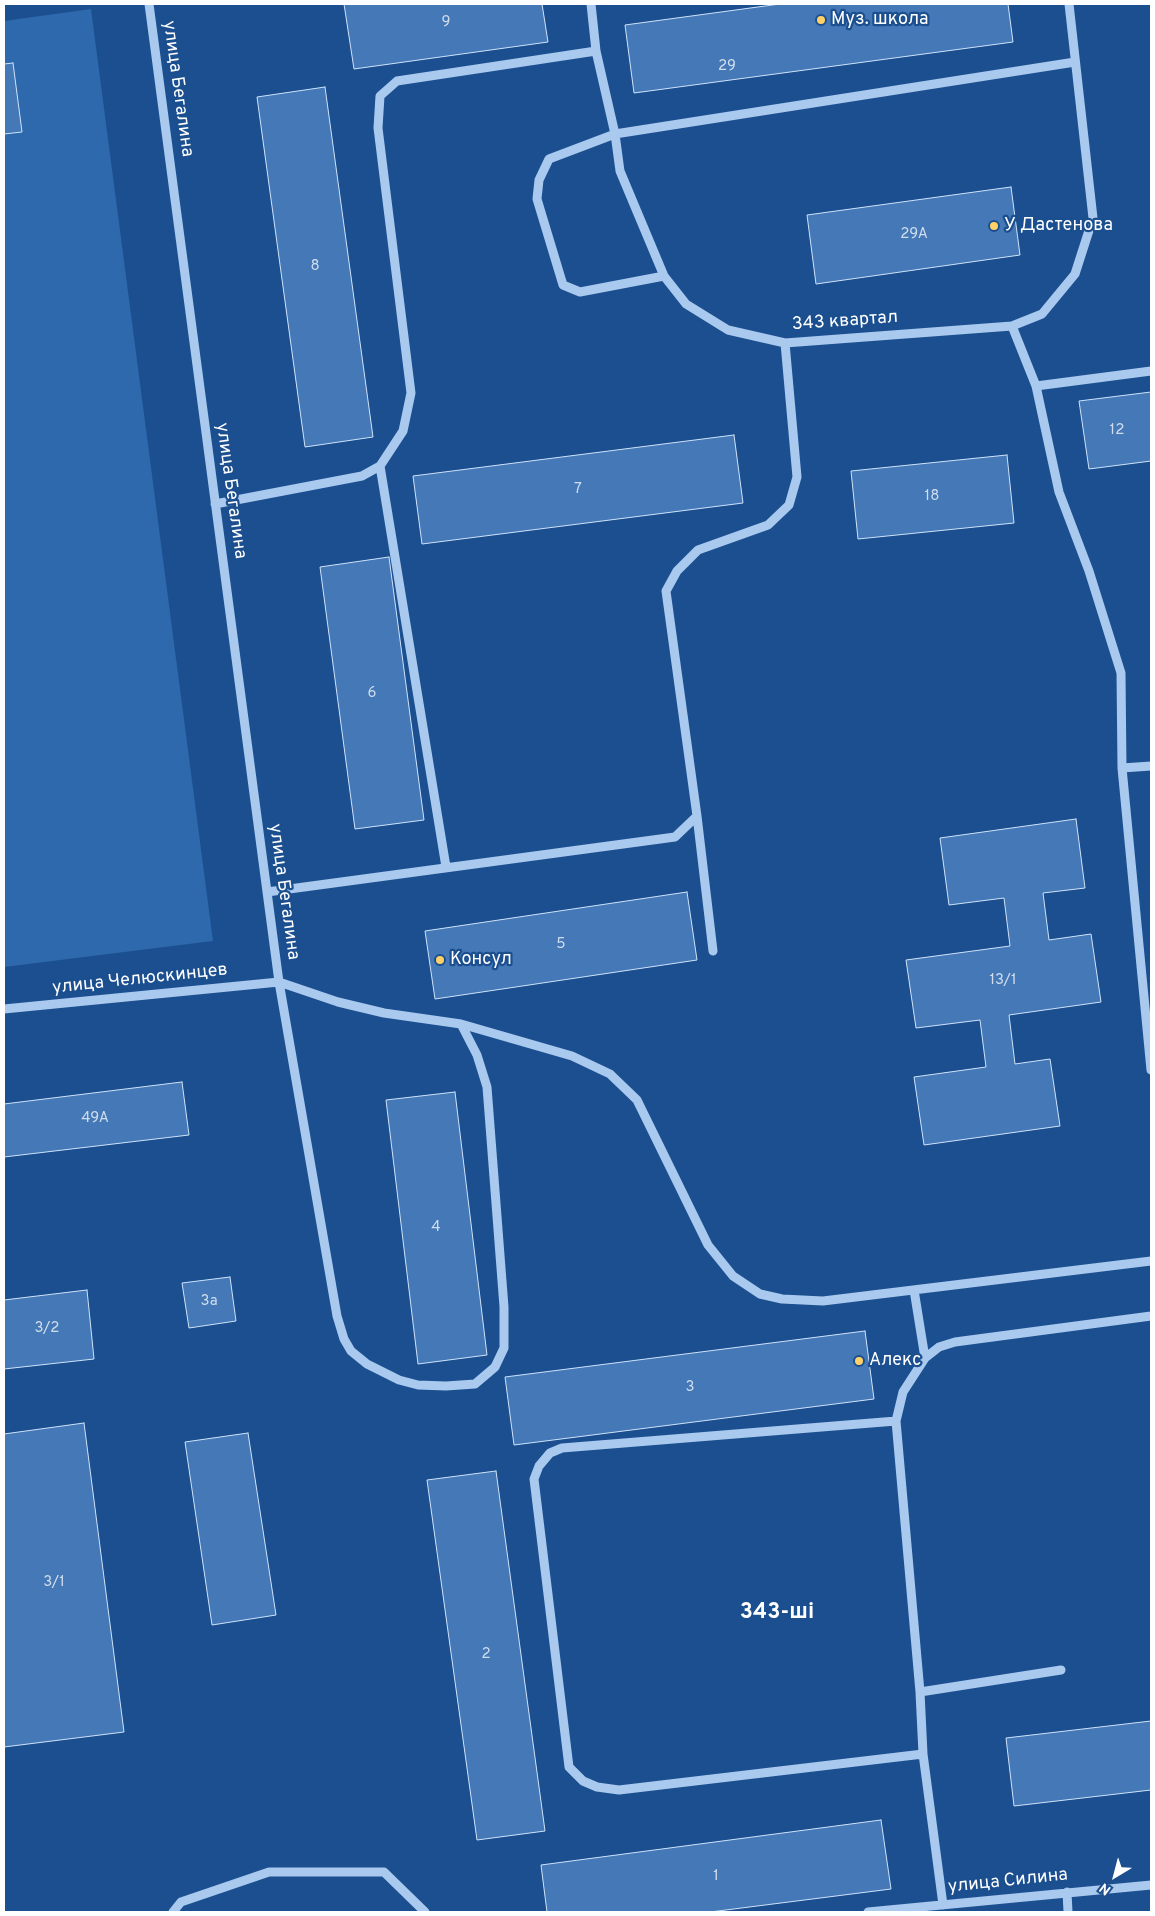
<!DOCTYPE html>
<meta charset="utf-8">
<style>
body{margin:0}
#map{position:relative;width:1155px;height:1916px;overflow:hidden;background:#1b4f8f;font-family:Overpass,sans-serif}
canvas{display:block}
.frame{position:absolute;inset:0;border:5px solid #fff;pointer-events:none}
.north{position:absolute;left:1090px;top:1851px;width:50px;height:50px;-webkit-text-stroke:4px #1b4f8f;paint-order:stroke;rotate:217deg;font-size:14px;font-weight:700;line-height:20px;text-align:center;color:#fff}
.north::after{content:'';display:block;margin:auto;width:18px;height:22px;background:#fff;clip-path:polygon(50% 0,100% 100%,50% 72%,0 100%)}
</style>
<div id="map">
<canvas width="1155" height="1916"></canvas>
<div class="frame"></div>
<div class="north">N</div>
</div>
<script>
const ctx = document.querySelector('canvas').getContext('2d');
ctx.lineJoin = 'round';
function fill(path, color) {
  ctx.fillStyle = color;
  ctx.fill(path, 'evenodd');
}
function toPath(rows) {
  const path = new Path2D();
  for (const r of rows) {
    path.moveTo(r[0], r[1]);
    for (let i = 2; i < r.length; i += 2) path.lineTo(r[i], r[i + 1]);
  }
  return path;
}
function strokePath(path, color, width, dash) {
  ctx.strokeStyle = color;
  ctx.lineWidth = width;
  ctx.lineCap = dash ? 'butt' : 'round';
  ctx.setLineDash(dash || []);
  ctx.stroke(path);
}
function drawText(font, color, halo, rows, align = 'center') {
  ctx.font = font + ' Overpass,sans-serif';
  ctx.lineWidth = 4.5;
  ctx.setLineDash([]);
  ctx.textBaseline = 'middle';
  ctx.strokeStyle = halo;
  ctx.fillStyle = color;
  for (const [text, x, y, turn = 0] of rows) {
    ctx.save();
    ctx.translate(x, y);
    ctx.rotate((+turn || 0) * Math.PI / 180);
    ctx.textAlign = isNaN(turn) ? turn : align;
    if (halo) ctx.strokeText(text, 0, 0);
    ctx.fillText(text, 0, 0);
    ctx.restore();
  }
}
const green = toPath([
 [91,9,213,941,4,967,4,21]
]);
const building = toPath([
 [344,4,542,4,548,42,354,69,344,4],
 [780,4,1008,4,1013,42,634,93,625,25,780,4],
 [13,63,22,132,4,134,4,64,13,63],
 [325,87,373,437,305,447,257,97,325,87],
 [1011,187,1020,255,816,284,807,215,1011,187],
 [1151,392,1151,461,1089,469,1079,401,1151,392],
 [734,435,743,503,422,544,413,476,734,435],
 [1007,455,1014,523,858,539,851,471,1007,455],
 [389,557,424,820,355,829,320,567,389,557],
 [1076,819,1085,888,1043,893,1049,940,1091,934,1101,1002,1009,1015,1015,1064,1050,1059,1060,1126,924,1145,914,1077,986,1067,980,1020,916,1028,906,960,1010,946,1004,898,949,905,940,838,1076,819],
 [687,892,697,960,435,999,425,931,687,892],
 [182,1082,189,1135,4,1157,4,1104,182,1082],
 [455,1092,487,1355,418,1364,386,1100,455,1092],
 [230,1277,236,1321,189,1328,182,1283,230,1277],
 [87,1290,94,1359,4,1369,4,1300,87,1290],
 [865,1331,874,1399,514,1445,505,1377,865,1331],
 [84,1423,124,1732,4,1747,4,1434,84,1423],
 [248,1433,276,1615,212,1625,185,1442,248,1433],
 [496,1471,545,1831,477,1840,427,1480,496,1471],
 [1151,1721,1151,1790,1014,1806,1006,1738,1151,1721],
 [881,1820,891,1889,710,1912,547,1912,541,1865,881,1820]
]);
const minor = toPath([
 [149,4,279,982,337,1316,344,1339,351,1351,367,1364,399,1380,418,1385,446,1386,475,1384,495,1367,504,1348,504,1307,487,1087,477,1055,461,1024],
 [591,4,596,51,615,134,620,171,664,276,686,304,728,330,785,343,1012,326,1042,314,1075,274,1093,218,1069,4],
 [664,276,580,292,563,285,537,199,539,180,549,159,615,134,1075,62],
 [1012,326,1036,386,1059,492,1089,571,1121,673,1122,768,1151,1070],
 [1036,386,1151,371],
 [380,466,446,867],
 [215,504,362,476,380,466,403,431,411,393,378,128,380,96,397,81,596,51],
 [1122,768,1151,766],
 [697,816,713,951],
 [267,892,675,837,697,816,666,591,677,571,698,550,768,525,789,505,797,477,785,343],
 [4,1009,279,982,338,1002,384,1013,461,1024,572,1056,610,1074,637,1100,708,1245,733,1276,760,1294,782,1299,823,1301,1151,1261],
 [914,1290,925,1358],
 [896,1421,903,1392,925,1358,939,1347,955,1342,1151,1316],
 [920,1692,896,1421,562,1448,550,1453,539,1466,534,1479,569,1767,583,1781,597,1787,619,1790,923,1754,943,1905],
 [923,1754,920,1692,1061,1670],
 [1067,1892,1068,1912],
 [173,1912,181,1902,269,1872,384,1872,425,1912],
 [868,1912,1151,1885]
]);
const markers = [
 [821,20,5,"#ffd166"],
 [994,226,5,"#ffd166"],
 [440,960,5,"#ffd166"],
 [859,1361,5,"#ffd166"]
];
const numberNames = [
 ["9",446,23],
 ["29",727,67],
 ["29А",914,235],
 ["8",315,267],
 ["12",1117,431],
 ["7",578,490],
 ["18",932,497],
 ["6",372,694],
 ["5",561,945],
 ["13/1",1003,981],
 ["49А",95,1119],
 ["4",436,1228],
 ["3а",209,1302],
 ["3/2",47,1329],
 ["3",690,1388],
 ["3/1",54,1583],
 ["2",486,1655],
 ["1",716,1877]
];
const poiNames = [
 ["Муз. школа",831,20],
 ["У Дастенова",1004,226],
 ["Консул",450,960],
 ["Алекс",869,1361]
];
const streetNames = [
 ["улица Бегалина",177,89,82],
 ["343 квартал",845,322,-4],
 ["улица Бегалина",230,491,82],
 ["улица Бегалина",283,892,82],
 ["улица Челюскинцев",140,980,-6],
 ["улица Силина",1008,1882,-6]
];
const districtNames = [
 ["343-ші",777,1614]
];
fill(green, '#2e69ad');
fill(building, '#4478b7');
strokePath(building, '#cfe3fa', 1);
strokePath(minor, '#a9c9ee', 9);
for (const [x, y, r, color] of markers) {
  const dot = new Path2D();
  dot.arc(x, y, r, 0, 2 * Math.PI);
  ctx.fillStyle = color;
  ctx.fill(dot);
  strokePath(dot, '#1b4f8f', 2);
}
drawText('15px', '#d0dded', null, numberNames);
drawText('18px', '#fff', '#1b4f8f', poiNames, 'left');
drawText('18px', '#fff', '#1b4f8f', streetNames);
drawText('bold 22px', '#fff', '#1b4f8f', districtNames);
</script>
